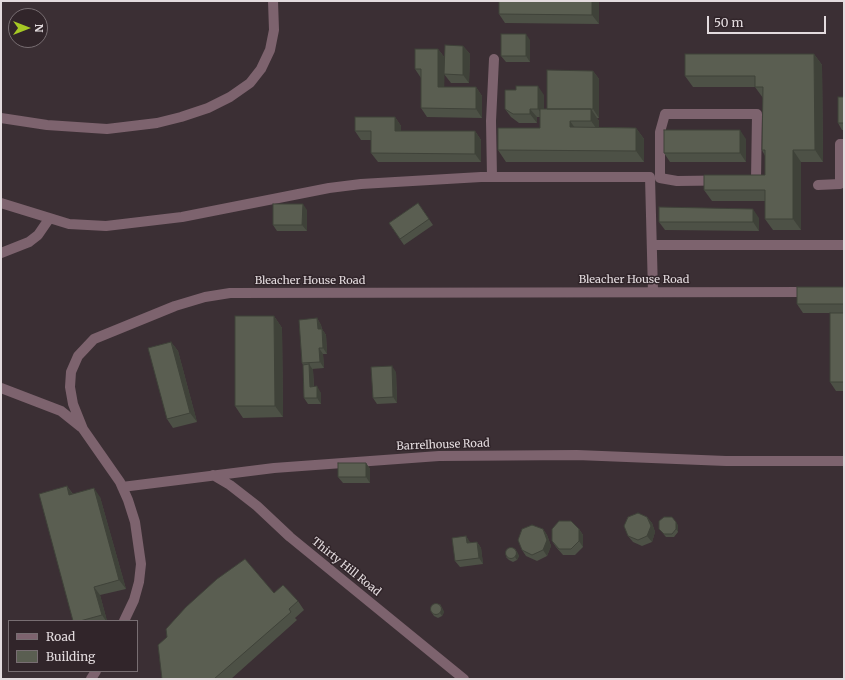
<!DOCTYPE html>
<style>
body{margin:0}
#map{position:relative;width:845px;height:680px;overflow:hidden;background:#3b2f34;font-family:Merriweather,serif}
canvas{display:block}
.frame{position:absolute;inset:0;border:2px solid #e3dbde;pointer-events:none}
.legend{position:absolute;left:8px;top:620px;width:130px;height:52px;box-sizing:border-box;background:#31252a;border:1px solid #786e72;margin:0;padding:5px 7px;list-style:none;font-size:12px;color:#e3dbde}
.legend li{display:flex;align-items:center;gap:8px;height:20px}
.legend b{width:20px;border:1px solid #786e72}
.north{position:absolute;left:8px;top:8px;width:40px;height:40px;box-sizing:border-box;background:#31252a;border:1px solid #786e72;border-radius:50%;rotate:90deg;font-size:11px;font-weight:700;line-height:16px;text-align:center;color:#e3dbde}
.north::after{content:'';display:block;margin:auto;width:14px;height:18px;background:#a5c824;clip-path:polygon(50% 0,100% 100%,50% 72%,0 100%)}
.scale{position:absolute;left:707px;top:16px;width:119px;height:18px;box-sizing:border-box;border:2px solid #e3dbde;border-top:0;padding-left:5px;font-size:12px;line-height:14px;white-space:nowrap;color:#e3dbde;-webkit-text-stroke:3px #31252a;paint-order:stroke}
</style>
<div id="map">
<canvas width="845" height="680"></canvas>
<div class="frame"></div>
<ul class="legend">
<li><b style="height:5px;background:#7d636e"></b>Road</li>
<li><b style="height:11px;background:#5a5e51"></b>Building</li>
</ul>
<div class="north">N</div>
<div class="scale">50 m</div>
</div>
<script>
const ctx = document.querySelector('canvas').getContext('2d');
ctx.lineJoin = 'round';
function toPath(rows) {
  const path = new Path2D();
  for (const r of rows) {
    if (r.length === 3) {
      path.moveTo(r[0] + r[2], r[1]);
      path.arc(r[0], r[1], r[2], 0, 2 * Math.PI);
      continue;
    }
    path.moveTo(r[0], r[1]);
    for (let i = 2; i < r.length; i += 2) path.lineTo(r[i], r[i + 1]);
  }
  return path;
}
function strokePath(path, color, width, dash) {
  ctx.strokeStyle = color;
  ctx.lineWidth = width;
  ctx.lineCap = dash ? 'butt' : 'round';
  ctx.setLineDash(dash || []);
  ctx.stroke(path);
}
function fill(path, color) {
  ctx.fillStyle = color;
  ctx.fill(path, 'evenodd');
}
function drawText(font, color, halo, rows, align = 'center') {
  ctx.font = font + ' Merriweather,serif';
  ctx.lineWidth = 3;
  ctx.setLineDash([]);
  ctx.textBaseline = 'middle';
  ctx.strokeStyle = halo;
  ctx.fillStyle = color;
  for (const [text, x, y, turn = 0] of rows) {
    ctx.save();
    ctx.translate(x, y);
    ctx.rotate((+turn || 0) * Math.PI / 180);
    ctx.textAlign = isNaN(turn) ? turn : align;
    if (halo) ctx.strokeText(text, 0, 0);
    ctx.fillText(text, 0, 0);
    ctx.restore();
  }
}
const minor = toPath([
 [665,114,757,114,756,180,677,181,660,178,660,132,665,114],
 [1,118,47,125,107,129,157,123,181,117,208,108,230,97,250,83,261,69,270,50,274,30,273,1],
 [492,177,491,121,494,59],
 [818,185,840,184,840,144,844,144],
 [1,203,69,224,106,226,182,217,329,188,361,184,481,177,650,177,653,292],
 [652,245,844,245],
 [1,253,29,242,38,235,49,219],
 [1,388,61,411,81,427],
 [213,475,230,485,257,506,290,537,464,679],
 [122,487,274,468,439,456,577,455,726,461,844,461],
 [124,621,134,600,139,582,141,564,135,522,128,500,120,482,83,429,73,404,70,387,71,372,78,356,94,339,175,306,205,297,230,293,810,292],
 [91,679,96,671]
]);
const wall = toPath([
 [599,1,599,24,505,23,499,14],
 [530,40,530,62,506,62,501,56],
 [463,46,470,54,469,83,451,83,444,74,444,66,444,87,476,87,482,96,482,118,427,117,421,108,421,78,415,69,438,49,445,58],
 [814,54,822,65,823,162,801,162,801,230,773,230,765,219,765,201,712,201,704,190,765,175,765,156,762,150,763,98,755,87,693,87,685,76],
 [593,71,599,79,599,118,597,118,599,121,599,127,636,128,644,139,644,162,506,162,498,150,540,128,540,117,537,117,537,123,519,123,511,117,505,109,544,95,544,109,547,109],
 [844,97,844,130,842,130,838,123],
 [395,117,401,126,401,131,475,131,481,140,481,162,378,162,371,153,371,140,361,140,355,131],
 [746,139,746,162,670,162,664,153],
 [418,203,433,225,404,245,389,223],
 [307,210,307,231,277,231,273,225],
 [759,218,759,231,665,230,659,222],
 [844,287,844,313,803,313,797,304],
 [844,313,844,391,836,391,830,382],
 [274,316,282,328,283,417,243,418,235,406],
 [317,318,321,325,322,329,326,335,327,354,323,354,324,368,312,369,313,370,314,387,321,393,321,404,308,404,304,398,303,365,302,363],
 [171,342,178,351,197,422,173,428,167,419],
 [396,372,397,403,377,404,373,398],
 [366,463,370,469,370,483,343,483,338,477],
 [67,486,73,494,100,497,126,589,100,595,107,621,73,621],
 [647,517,652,523,655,532,652,542,642,546,633,542,628,536],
 [678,525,678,532,674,537,666,537,659,529],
 [543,529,547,535,551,546,547,556,537,561,526,556,522,550],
 [579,529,583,535,583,547,575,555,563,555,556,547,552,541],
 [466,536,470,543,477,542,481,548,483,564,460,567,455,561],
 [515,549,517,552,519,556,517,560,513,562,509,560,506,557],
 [274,593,298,601,304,610,295,618,297,620,231,679,162,679,167,637],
 [440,604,444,612,442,616,438,618,434,616,432,613]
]);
const shadedWall = toPath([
 [592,1,599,1,599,24,592,15],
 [526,34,530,40,530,62,526,56],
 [463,46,470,54,469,83,463,75],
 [438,49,445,58,444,96,438,87],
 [814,54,822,65,823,162,815,150],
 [593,71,599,79,599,118,593,109],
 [538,86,544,95,544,117,538,109],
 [476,87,482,96,482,118,476,109],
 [530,109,537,117,537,123,530,114],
 [591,109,599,121,599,132,591,121],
 [395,117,401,126,401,140,395,131],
 [570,121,578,132,570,127],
 [636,128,644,139,644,162,636,151],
 [740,130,746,139,746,162,740,153],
 [475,131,481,140,481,162,475,154],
 [793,150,801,162,801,230,793,219],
 [303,204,307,210,307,231,302,225],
 [753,209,759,218,759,231,753,222],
 [274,316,282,328,283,417,275,406],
 [317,318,321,325,322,335,318,329],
 [322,329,326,335,327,354,323,348],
 [171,342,178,351,197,422,190,413],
 [319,348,323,354,324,368,320,362],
 [309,364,313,370,314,393,310,387],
 [392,366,396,372,397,403,393,397],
 [317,386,321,393,321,404,317,398],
 [366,463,370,469,370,483,366,477],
 [67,486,73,495,69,495],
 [94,488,100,497,126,589,119,580],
 [647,517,652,523,655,532,652,542,647,536],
 [676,522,678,525,678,532,676,529],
 [543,529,547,535,551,546,547,556,543,550],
 [579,529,583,535,583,547,579,541],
 [466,536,470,542,471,549,467,543],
 [477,542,481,548,483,564,479,558],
 [515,549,517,552,519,556,517,560,515,557],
 [94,587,100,595,107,621,106,621,102,615],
 [440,604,444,612,442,616,440,613]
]);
const building = toPath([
 [499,1,592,1,592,15,499,14,499,1],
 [501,34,526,34,526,56,501,56,501,34],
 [445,45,463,46,463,75,444,74,445,45],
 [415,49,438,49,438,87,476,87,476,109,421,108,421,69,415,69,415,49],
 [685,54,814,54,815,150,793,150,793,219,765,219,765,190,704,190,704,175,765,175,765,150,762,150,763,87,755,87,755,76,685,76,685,54],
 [547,70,593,71,593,109,547,109,547,70],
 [516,86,538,86,538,109,530,109,530,114,513,114,505,109,505,90,516,90,516,86],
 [838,97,844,97,844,123,838,123,838,97],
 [540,109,591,109,591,121,570,121,570,127,636,128,636,151,498,150,498,128,540,128,540,109],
 [355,117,395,117,395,131,475,131,475,154,371,153,371,131,355,131,355,117],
 [664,130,740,130,740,153,664,153,664,130],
 [418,203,429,219,400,239,389,223,418,203],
 [273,204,303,204,302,225,273,225,273,204],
 [659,207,753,209,753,222,659,222,659,207],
 [797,287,844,287,844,304,797,304,797,287],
 [830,313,844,313,844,382,830,382,830,313],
 [235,316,274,316,275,406,235,406,235,316],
 [317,318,318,329,322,329,323,348,319,348,320,362,302,363,299,320,317,318],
 [171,342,190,413,167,419,148,348,171,342],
 [309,364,310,387,317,386,317,398,304,398,303,365,309,364],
 [392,366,393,397,373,398,371,367,392,366],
 [338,463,366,463,366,477,338,477,338,463],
 [67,486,69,495,94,488,119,580,94,587,102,615,80,621,73,621,39,494,67,486],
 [638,513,647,517,651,526,647,536,638,540,628,536,624,526,628,517,638,513],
 [664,517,672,517,676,522,676,529,672,534,664,534,659,529,659,521,664,517],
 [559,521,571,521,579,529,579,541,571,549,559,549,552,541,552,529,559,521],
 [532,525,543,529,547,540,543,550,532,555,522,550,518,540,522,529,532,525],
 [466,536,467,543,477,542,479,558,455,561,452,538,466,536],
 [511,553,5.5],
 [245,559,274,593,283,585,298,601,289,609,291,612,214,679,162,679,158,645,167,637,166,629,186,607,217,579,245,559],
 [436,609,5.5]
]);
const streetNames = [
 ["Bleacher House Road",634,280],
 ["Bleacher House Road",310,281],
 ["Barrelhouse Road",443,445,-2],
 ["Thirty Hill Road",346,567,39]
];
strokePath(minor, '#7d636e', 10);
fill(wall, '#4d5146');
fill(shadedWall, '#3f4239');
fill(building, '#5a5e51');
strokePath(building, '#3f4239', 1);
drawText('11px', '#e3dbde', '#31252a', streetNames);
</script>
